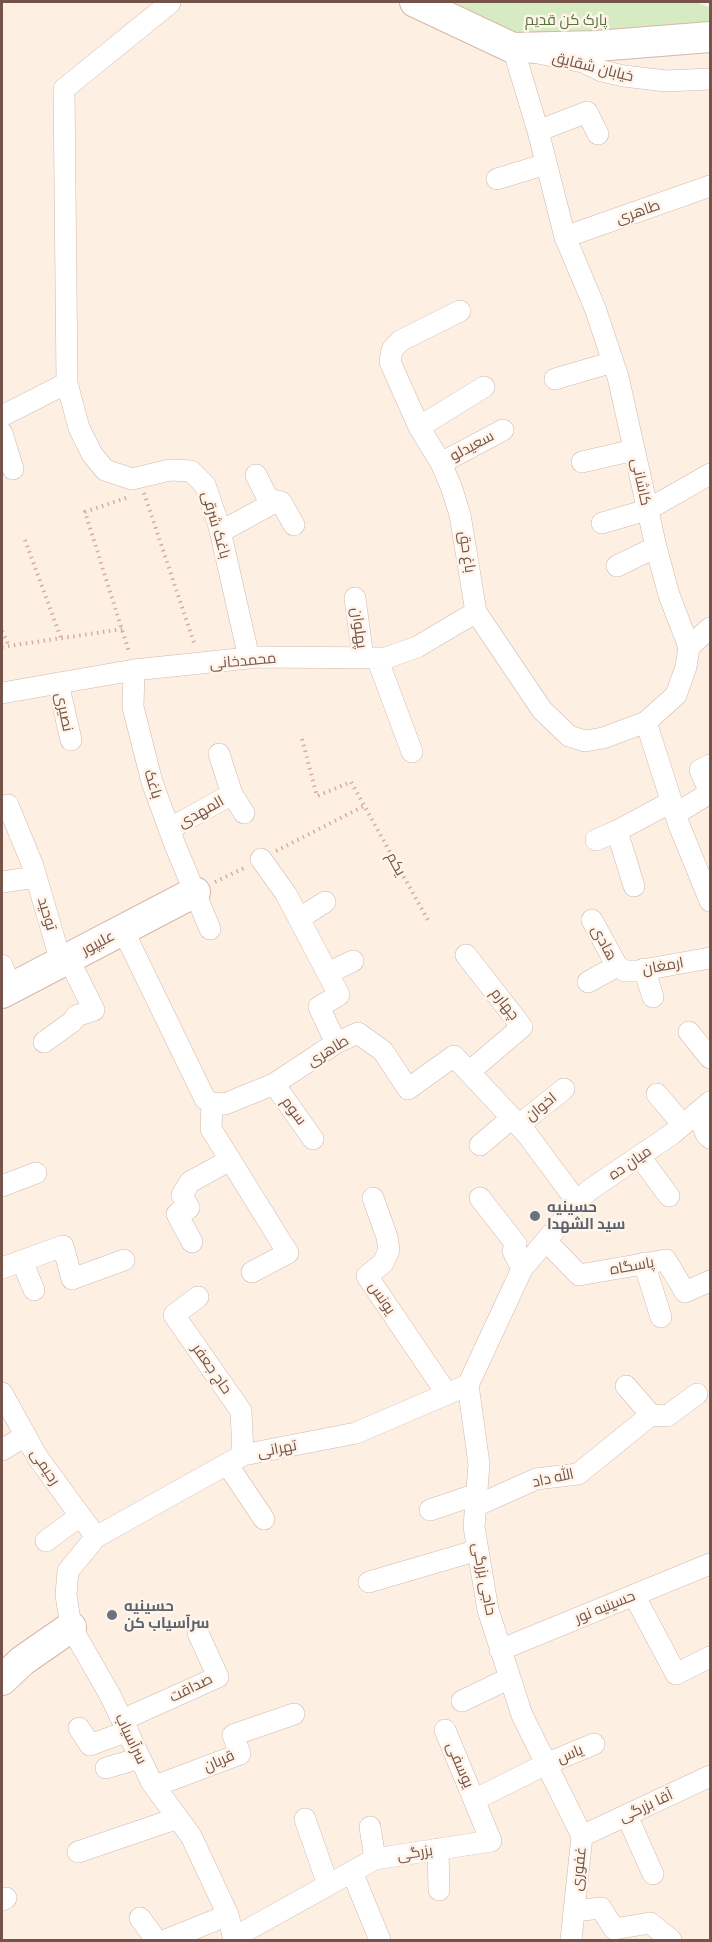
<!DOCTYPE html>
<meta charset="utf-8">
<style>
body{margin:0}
#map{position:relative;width:712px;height:1942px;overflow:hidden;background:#fdf0e3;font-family:"Public Sans",sans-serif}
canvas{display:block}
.frame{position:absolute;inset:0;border:3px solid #755348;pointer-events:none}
</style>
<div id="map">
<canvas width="712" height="1942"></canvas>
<div class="frame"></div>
</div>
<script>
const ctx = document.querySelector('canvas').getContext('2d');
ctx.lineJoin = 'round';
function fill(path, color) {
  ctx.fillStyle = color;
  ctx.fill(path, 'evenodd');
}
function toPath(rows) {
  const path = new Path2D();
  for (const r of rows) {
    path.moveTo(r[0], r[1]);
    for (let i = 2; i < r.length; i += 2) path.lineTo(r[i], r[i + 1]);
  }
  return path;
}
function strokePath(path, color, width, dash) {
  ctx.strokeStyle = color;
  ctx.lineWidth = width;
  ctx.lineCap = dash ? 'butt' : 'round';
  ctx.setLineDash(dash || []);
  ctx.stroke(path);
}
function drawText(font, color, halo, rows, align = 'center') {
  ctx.font = font + ' "Public Sans",Cairo,sans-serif';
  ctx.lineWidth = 5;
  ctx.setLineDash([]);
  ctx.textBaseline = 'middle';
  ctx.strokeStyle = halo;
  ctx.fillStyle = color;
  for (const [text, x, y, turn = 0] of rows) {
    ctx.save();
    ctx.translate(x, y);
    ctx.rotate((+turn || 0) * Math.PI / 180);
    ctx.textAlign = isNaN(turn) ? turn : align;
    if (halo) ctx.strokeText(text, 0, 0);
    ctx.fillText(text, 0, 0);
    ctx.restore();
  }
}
const green = toPath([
 [452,2,696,2,710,8,710,29,523,37,484,19]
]);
const path = toPath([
 [144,493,195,646],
 [126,498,85,512,129,652],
 [25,540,61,638],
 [2,631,9,646],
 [2,647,123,629],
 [302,739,317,796,351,782,429,922],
 [276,851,364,806],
 [215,882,246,867]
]);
const street = toPath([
 [169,2,170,3,64,89,67,383,79,428,92,454,105,470,132,479,170,470,191,471,205,485,219,526,249,658],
 [710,79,666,81,624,76,602,71,583,62,513,48,538,131,565,237,595,308,618,377,656,547,669,595,689,647,686,667,676,695,646,722,679,825,710,901],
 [538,131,587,112,598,134],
 [497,179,546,164],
 [565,237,710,186],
 [460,311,400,341,392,350,390,362,419,427,441,463,452,489,460,515,476,612,542,710,569,736,585,741,603,738,646,722],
 [555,379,613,362],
 [2,416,67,383],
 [419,427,484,387],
 [2,433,13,469],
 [582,462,634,450],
 [441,463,503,430],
 [256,475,268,499,281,502,294,525],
 [602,523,647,510,710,474],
 [220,532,277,501],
 [617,566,656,547],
 [355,598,363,658],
 [689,647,710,628],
 [377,658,412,752],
 [134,670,133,707,152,782,175,845,210,929],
 [58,683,71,740],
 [2,693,134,670,258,657,386,658,417,647,476,612],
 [219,754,232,794,244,813],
 [8,805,33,866,61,962],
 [675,814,710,793,700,770,710,765],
 [169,829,232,794],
 [617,831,634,886],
 [596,840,617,831,671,802],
 [261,859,286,894,339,995,319,1007,336,1043],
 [2,882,36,877],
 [300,918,325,902],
 [592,920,617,966],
 [123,930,205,1099,212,1103,225,1104,274,1084,336,1043,358,1033,383,1051,408,1089,454,1056,526,1133,578,1203],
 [466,955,522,1027,469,1072],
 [2,965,11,988],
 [617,966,625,971,637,971,710,958],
 [644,969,653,997],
 [328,973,353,961],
 [588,982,617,966],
 [689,1032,710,1058],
 [44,1042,72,1022,76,1016,94,1010,68,958],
 [274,1084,313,1139],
 [657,1094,683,1125],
 [212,1103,211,1129,288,1253,252,1272],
 [698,1112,706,1134,710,1138],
 [519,1125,564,1089],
 [480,1145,512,1118],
 [640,1157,669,1196],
 [2,1186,36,1173],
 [373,1198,387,1237,389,1250,383,1263,367,1276,447,1394],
 [480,1198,516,1244,513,1251,522,1269],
 [546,1241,579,1275,666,1260,685,1292,710,1281],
 [192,1242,177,1214,189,1208,182,1195,190,1182,230,1160],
 [22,1261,34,1290],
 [644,1263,661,1317],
 [2,1268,63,1246,72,1279,124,1260],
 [198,1297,174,1315,241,1411,243,1455],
 [468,1385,479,1464,474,1527,488,1610,522,1715,582,1836,571,1940],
 [468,1385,522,1269,588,1191,672,1134,710,1102],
 [626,1386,651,1415],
 [2,1393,38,1458,96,1537],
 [651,1415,667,1416,697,1394],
 [2,1450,25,1436],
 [227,1464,264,1519],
 [476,1506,536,1479,578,1474,651,1415],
 [430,1510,477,1494],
 [46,1541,80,1516],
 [369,1582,478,1550],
 [634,1595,676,1674,710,1657],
 [500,1650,710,1564],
 [462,1701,510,1678],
 [122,1720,218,1677,198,1633],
 [79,1728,90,1745,128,1731],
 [106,1768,140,1758],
 [155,1786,240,1754,233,1735,294,1714],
 [474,1800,546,1764,594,1744],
 [627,1816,653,1874],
 [305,1819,328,1885],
 [370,1827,375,1859],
 [582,1836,710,1776],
 [438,1849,439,1890],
 [78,1852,178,1818],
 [352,1872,380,1940],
 [2,1900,6,1898],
 [574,1911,601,1908,614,1929,650,1923,671,1940],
 [140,1918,156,1940],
 [233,1938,375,1859,491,1841,445,1730],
 [166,1940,228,1915],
 [234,1940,228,1915,191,1836,152,1783,110,1695,71,1627,66,1595,68,1571,96,1537,243,1455,356,1433,468,1385]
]);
const secondary = toPath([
 [415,2,513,48,597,46,710,37],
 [2,993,195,892],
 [2,1680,22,1661,71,1627]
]);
const markers = [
 [535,1216,6,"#6b7280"],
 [112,1615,6,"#6b7280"]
];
const parkNames = [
 ["پارک کن قدیم",566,20]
];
const streetNames = [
 ["خیابان شقایق",593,67,14],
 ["طاهری",638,212,-19],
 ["سعیدلو",472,446,-28],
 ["کاشانی",641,482,78],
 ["باغک شرقی",216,525,74],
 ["باغ حق",467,552,81],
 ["پهلوان",359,628,82],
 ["محمدخانی",243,661,-5],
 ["نصیری",64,712,78],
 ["باغک",153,784,73],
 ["المهدی",201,812,-29],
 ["یکم",396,864,61],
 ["توحید",47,914,73],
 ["علیپور",98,943,-28],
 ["هادی",604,943,62],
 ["ارمغان",663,966,-10],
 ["چهارم",505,1004,52],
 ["طاهری",328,1051,-31],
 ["اخوان",541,1107,-39],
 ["سوم",294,1111,54],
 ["میان ده",630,1163,-34],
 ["پاسگاه",632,1266,-10],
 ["یونس",382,1298,56],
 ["حاج جعفر",212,1369,55],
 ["تهرانی",277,1449,-11],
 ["رحیمی",45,1467,56],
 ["الله داد",553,1478,-12],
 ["حاجی بزرگی",484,1579,79],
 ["حسینیه نور",605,1607,-22],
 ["صداقت",191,1688,-26],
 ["سرآسیاب",131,1739,64],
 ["یاس",570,1754,-22],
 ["قربان",219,1761,-24],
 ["یوسفی",460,1765,67],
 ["آقا بزرگی",646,1806,-25],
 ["بزرگی",415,1853,-9],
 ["غفوری",579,1869,-84]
];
const worshipNames = [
 ["حسینیه",547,1207],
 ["سید الشهدا",547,1224],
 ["حسینیه",124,1606],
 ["سرآسیاب کن",124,1623]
];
fill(green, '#d6ebc1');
strokePath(street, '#d0b8ac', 22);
strokePath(secondary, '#d4b7a9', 32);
strokePath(path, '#d8ad9d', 4, [1.5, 4.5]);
strokePath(street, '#fff', 21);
strokePath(secondary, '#fff', 30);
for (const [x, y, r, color] of markers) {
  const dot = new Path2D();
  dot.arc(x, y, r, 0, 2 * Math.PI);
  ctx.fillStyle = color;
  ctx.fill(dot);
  strokePath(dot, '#fff4e9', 2);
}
drawText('15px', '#54753d', '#fff4e9', parkNames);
drawText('15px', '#755348', '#fff4e9', streetNames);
drawText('bold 15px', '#5b616d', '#fff4e9', worshipNames, 'left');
</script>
